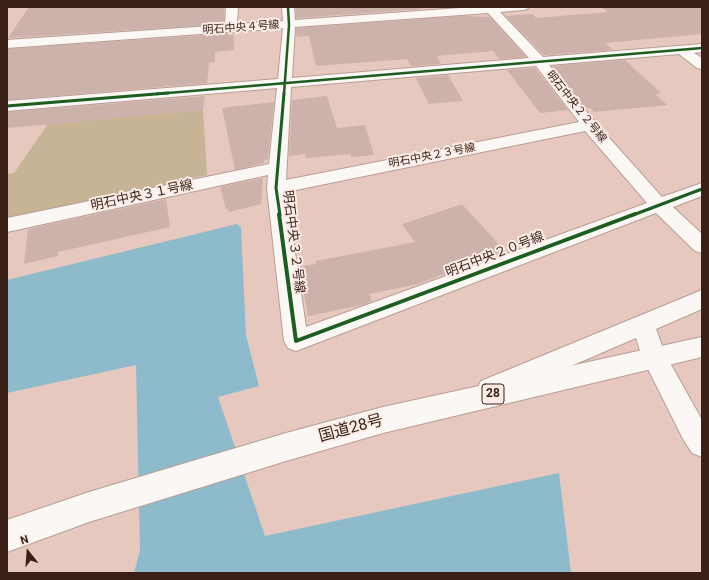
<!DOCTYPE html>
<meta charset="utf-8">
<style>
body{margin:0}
#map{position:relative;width:709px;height:580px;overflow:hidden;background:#e6c8be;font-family:Roboto,sans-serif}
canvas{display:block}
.frame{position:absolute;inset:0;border:8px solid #391f16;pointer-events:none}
.north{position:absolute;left:8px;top:532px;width:40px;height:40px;-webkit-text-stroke:3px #faece6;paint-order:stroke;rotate:343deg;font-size:11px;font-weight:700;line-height:16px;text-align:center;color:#391f16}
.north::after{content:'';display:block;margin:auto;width:14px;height:18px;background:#391f16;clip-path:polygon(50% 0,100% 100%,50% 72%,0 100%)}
</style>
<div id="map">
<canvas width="709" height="580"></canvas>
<div class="frame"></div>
<div class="north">N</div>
</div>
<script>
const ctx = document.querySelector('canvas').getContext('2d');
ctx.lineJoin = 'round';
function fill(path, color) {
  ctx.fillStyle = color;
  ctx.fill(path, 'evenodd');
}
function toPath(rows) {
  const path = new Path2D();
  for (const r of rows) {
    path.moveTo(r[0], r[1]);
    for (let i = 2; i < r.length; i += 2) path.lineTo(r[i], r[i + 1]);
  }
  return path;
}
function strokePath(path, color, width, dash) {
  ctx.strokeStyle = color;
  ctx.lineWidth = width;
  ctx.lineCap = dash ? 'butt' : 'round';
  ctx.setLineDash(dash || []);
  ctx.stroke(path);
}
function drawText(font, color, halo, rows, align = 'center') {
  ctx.font = font + ' Roboto,"Noto Sans JP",sans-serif';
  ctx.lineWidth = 4;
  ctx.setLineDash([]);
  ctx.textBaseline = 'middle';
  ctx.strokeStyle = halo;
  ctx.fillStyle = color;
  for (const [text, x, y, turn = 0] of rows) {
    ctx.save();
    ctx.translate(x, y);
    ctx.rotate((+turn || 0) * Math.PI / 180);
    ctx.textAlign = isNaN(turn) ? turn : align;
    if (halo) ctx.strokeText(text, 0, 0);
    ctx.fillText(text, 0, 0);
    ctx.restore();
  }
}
const green = toPath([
 [203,110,207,175,7,218,7,174,14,173,48,124]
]);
const water = toPath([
 [237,224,241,228,246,335,259,386,218,397,265,536,559,473,571,573,134,573,140,550,136,365,7,393,7,280]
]);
const building = toPath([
 [29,7,224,7,224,24,8,38],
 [296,7,421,7,422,9,296,18],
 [601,7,702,7,702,34,605,43,613,50,544,55,506,16,533,14,536,18,608,12],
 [464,16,490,17,526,57,499,59,493,51,437,56,441,64,411,66,407,59,316,66,309,36,297,37,296,33,296,28],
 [233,33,234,50,215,52,215,62,209,63,207,83,7,100,7,49],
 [625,60,661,93,655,94,667,105,594,112,590,108,586,108,552,66],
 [535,68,568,110,540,113,507,70],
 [448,75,463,101,429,104,416,78],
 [205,96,203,110,7,128,7,112],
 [327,96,337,128,365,125,374,155,351,157,350,154,306,158,305,154,289,156,292,100],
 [274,102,268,159,264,160,264,163,235,170,222,108],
 [263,178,261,204,229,212,228,209,226,209,220,187],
 [166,199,170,227,58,252,58,256,24,264,28,229],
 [462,204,505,251,418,284,369,294,372,301,362,305,308,316,299,267,316,264,316,261,415,242,402,224]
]);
const minor = toPath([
 [226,7,238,7,237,24,283,21,282,7,294,7,295,20,474,7,529,7,527,9,523,10,500,12,543,57,702,44,702,52,694,53,702,58,702,69,697,68,679,54,549,65,595,122,662,197,702,183,702,196,673,207,702,234,702,253,695,251,656,213,296,351,288,348,284,341,267,188,268,175,7,232,7,218,269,164,277,88,7,111,7,101,278,79,283,28,7,48,7,40,225,25,226,7],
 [488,13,529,58,292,78,295,27,488,13],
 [536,66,579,122,286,180,291,87,536,66],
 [585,131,647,203,306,327,286,192,585,131],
 [702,290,702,309,656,329,665,354,702,420,702,457,692,453,683,439,642,357,636,338,499,397,490,401,481,397,477,389,481,381,702,290]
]);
const highway = toPath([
 [702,337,702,357,383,433,286,461,89,522,7,552,7,520,89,492,286,433,383,407,702,337]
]);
const cyclewayFar2 = toPath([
 [156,94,702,48],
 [284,94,289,25,288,7]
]);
const cyclewayFar1 = toPath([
 [7,106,168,93],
 [280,215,276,188,284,93],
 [633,215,702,189]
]);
const cycleway = toPath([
 [279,214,296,341,635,214]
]);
const farStreetnames = [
 ["明石中央４号線",241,28,-4],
 ["明石中央２２号線",576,107,51],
 ["明石中央２３号線",432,156,-11]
];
const shields = [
 [493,394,22]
];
const shieldNames = [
 ["28",493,394]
];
const streetNames = [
 ["明石中央３１号線",142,196,-12],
 ["明石中央３２号線",293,242,83],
 ["明石中央２０号線",495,255,-21]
];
const nearStreetnames = [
 ["国道28号",351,429,-15]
];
fill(green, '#c6b494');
fill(water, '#8dbbcb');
fill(building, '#cdb1ab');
strokePath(minor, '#b89e95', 2);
strokePath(highway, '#b89e95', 2);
fill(minor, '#fbf7f5');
fill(highway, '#fbf7f5');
strokePath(cyclewayFar2, '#1b5e20', 2.5);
strokePath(cyclewayFar1, '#1b5e20', 3);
strokePath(cycleway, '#1b5e20', 4);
drawText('11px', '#391f16', '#faece6', farStreetnames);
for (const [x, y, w] of shields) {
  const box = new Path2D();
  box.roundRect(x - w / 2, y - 10, w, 20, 3);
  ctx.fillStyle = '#faece6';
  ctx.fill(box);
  strokePath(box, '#391f16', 1);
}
drawText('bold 12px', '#391f16', null, shieldNames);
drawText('13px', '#391f16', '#faece6', streetNames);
drawText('16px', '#391f16', '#faece6', nearStreetnames);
</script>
